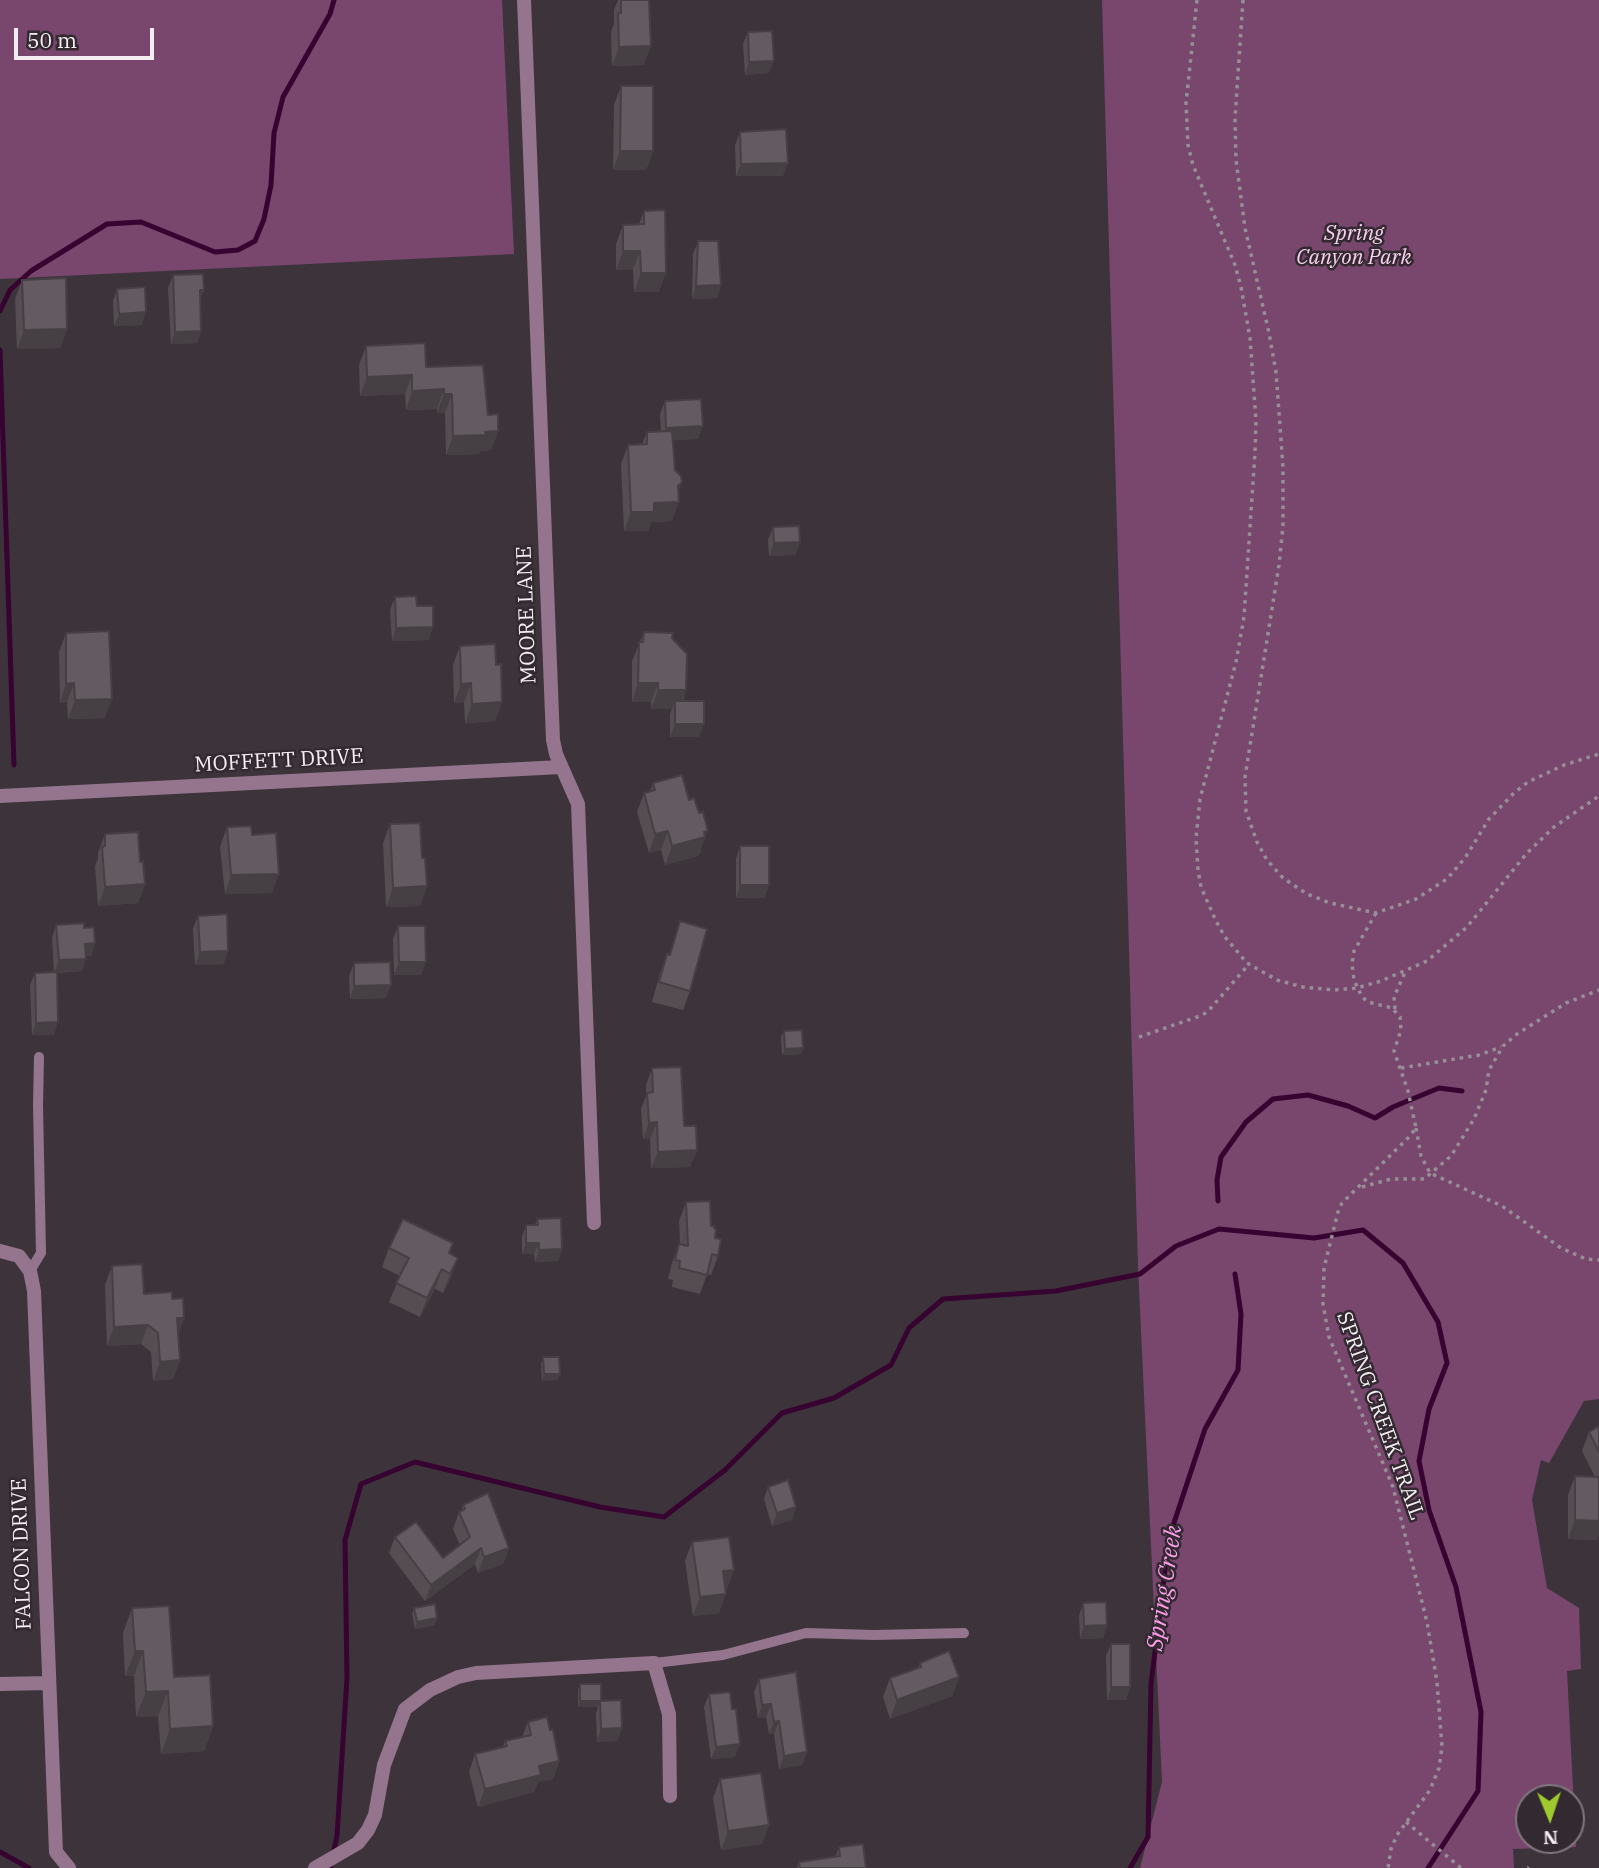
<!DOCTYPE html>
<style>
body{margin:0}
#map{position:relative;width:1599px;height:1868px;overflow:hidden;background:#3d343b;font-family:"IBM Plex Serif",serif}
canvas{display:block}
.north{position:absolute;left:1515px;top:1784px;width:70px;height:70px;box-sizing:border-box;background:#322a30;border:2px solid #80787e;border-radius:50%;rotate:178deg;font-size:19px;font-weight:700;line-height:28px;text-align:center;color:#f4eef3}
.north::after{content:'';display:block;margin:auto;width:24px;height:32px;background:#9eca2e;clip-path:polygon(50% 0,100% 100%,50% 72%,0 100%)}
.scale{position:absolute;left:14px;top:28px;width:140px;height:32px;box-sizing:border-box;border:4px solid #f4eef3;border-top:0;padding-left:9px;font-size:21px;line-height:24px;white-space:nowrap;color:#f4eef3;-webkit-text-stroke:5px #322a30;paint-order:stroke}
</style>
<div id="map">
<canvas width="1599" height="1868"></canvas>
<div class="north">N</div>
<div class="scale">50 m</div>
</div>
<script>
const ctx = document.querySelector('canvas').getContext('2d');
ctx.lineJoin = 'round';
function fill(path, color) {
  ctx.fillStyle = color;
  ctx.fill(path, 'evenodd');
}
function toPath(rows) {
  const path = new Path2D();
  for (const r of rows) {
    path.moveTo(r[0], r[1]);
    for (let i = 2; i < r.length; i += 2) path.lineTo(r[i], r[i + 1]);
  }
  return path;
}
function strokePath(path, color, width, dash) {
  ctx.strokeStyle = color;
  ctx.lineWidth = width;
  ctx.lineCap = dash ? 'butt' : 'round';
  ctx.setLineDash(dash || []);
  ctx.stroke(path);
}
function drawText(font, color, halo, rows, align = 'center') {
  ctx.font = font + ' "IBM Plex Serif",serif';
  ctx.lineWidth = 5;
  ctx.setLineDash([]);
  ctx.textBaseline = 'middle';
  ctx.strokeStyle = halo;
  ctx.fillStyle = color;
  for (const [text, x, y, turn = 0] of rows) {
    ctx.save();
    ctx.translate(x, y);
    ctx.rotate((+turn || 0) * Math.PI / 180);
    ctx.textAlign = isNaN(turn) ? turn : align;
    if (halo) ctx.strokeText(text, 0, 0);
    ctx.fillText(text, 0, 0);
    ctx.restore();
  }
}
const green = toPath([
 [0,0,502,0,514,254,0,279],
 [1102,0,1599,0,1599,1399,1584,1401,1549,1463,1541,1460,1532,1500,1547,1588,1579,1608,1581,1669,1567,1671,1576,1847,1513,1849,1514,1868,1140,1868,1162,1782,1138,1266],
 [1529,1798,1571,1798,1571,1840,1529,1840]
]);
const stream = toPath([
 [0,311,10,290,31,271,107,224,141,222,215,252,238,250,255,241,264,219,271,185,274,133,283,97,330,14,334,0],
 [0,350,14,765],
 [1218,1201,1217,1180,1221,1157,1246,1122,1273,1099,1308,1095,1348,1106,1375,1118,1393,1107,1439,1088,1462,1091],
 [0,1852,29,1868],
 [330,1868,337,1836,347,1678,345,1540,361,1484,415,1462,600,1507,664,1517,725,1470,782,1413,834,1398,891,1365,909,1328,943,1299,1056,1291,1140,1274,1176,1246,1219,1229,1314,1238,1363,1230,1403,1263,1438,1322,1447,1363,1429,1409,1419,1461,1429,1510,1456,1587,1481,1712,1478,1791,1428,1868],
 [1130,1868,1148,1837,1151,1684,1169,1538,1205,1429,1238,1370,1241,1314,1235,1274]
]);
const path = toPath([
 [1197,0,1186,103,1188,145,1193,165,1235,265,1241,287,1250,338,1256,421,1255,452,1244,617,1236,662,1200,799,1196,838,1198,870,1201,887,1216,921,1225,937,1247,963,1277,980,1303,987,1334,990,1357,988,1381,981,1427,961,1467,927,1527,853,1554,827,1599,796],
 [1243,0,1235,118,1236,160,1245,228,1269,333,1276,372,1283,467,1283,526,1279,565,1245,777,1246,811,1257,842,1267,860,1283,878,1307,894,1330,903,1376,913,1416,899,1447,879,1465,858,1489,819,1514,793,1528,782,1564,765,1599,754],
 [1376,913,1354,951,1352,964,1354,980,1362,997,1368,1002,1392,1008,1400,1017,1401,1030,1394,1051,1408,1091,1416,1128,1408,1138,1342,1203,1338,1212,1324,1268,1323,1304,1329,1337,1393,1487,1427,1622,1437,1682,1442,1747,1439,1768,1430,1790,1397,1835,1391,1849,1388,1868],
 [1395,1009,1394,997,1406,970],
 [1139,1037,1203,1015,1211,1008,1249,964],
 [1401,1068,1479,1055,1501,1047],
 [1416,1128,1421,1156,1430,1173,1502,1206,1561,1248,1586,1259,1599,1260],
 [1362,1187,1391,1179,1424,1179,1451,1156,1474,1119,1486,1090,1489,1070,1503,1046,1517,1034,1566,1003,1599,990],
 [1406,1822,1461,1868],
 [1528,1868,1529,1867]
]);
const lane = toPath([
 [30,1271,41,1253,38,1105,39,1057],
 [654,1663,723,1655,806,1633,874,1635,964,1633]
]);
const street = toPath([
 [524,0,553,740,556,754,578,804,594,1223],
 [0,796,561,767],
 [0,1251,19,1256,30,1271,34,1291,56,1852,69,1868],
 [0,1684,49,1683],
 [315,1868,358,1843,368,1830,375,1815,384,1765,405,1709,430,1690,458,1677,476,1673,654,1663,669,1714,670,1796]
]);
const wall = toPath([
 [618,0,649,0,644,65,612,66,611,32,614,24,614,10],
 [748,32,769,73,745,75,743,44],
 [621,86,653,151,646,170,613,170,614,105],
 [740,132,783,176,736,176,735,145],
 [644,211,659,292,634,292,633,270,616,270,616,244,623,225,639,224],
 [698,241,721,285,717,298,692,299,693,254],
 [173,275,204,290,200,301,201,331,197,343,171,344,168,288],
 [22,280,67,329,60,348,17,349,15,299],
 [117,289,142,325,114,326,113,301],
 [366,346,426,367,488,415,498,431,491,450,480,451,479,454,446,455,445,413,437,413,437,409,406,410,405,394,360,396,359,365],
 [665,401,698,439,673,440,675,470,678,492,672,521,651,522,648,531,624,531,621,464,628,445,642,444,647,432,661,431,660,414],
 [773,527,800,542,795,555,769,556,768,540],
 [395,597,417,606,429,640,392,641,390,610],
 [644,632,672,638,686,690,683,701,699,737,670,737,670,714,672,709,651,709,651,702,632,702,632,661],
 [66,633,105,718,68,719,67,702,60,703,59,652],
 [460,646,496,665,502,702,495,721,465,723,464,702,454,703,453,665],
 [653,783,701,850,698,856,665,865,661,850,649,853,637,812,644,793,650,792],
 [390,824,422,858,427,886,420,906,386,907,383,843],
 [227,827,252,835,272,893,225,894,220,847],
 [105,834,140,862,145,884,138,903,98,906,95,866,98,858,98,853],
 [740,846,769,885,764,898,736,898,736,859],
 [198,916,224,964,195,965,193,929],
 [680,921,690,991,683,1010,652,1002,660,973,667,954,669,955],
 [56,925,84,928,95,943,91,956,86,956,82,971,57,973,54,1035,32,1035,30,985,35,973,54,972,52,938],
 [398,926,421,975,394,975,393,939],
 [354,963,386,998,350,999,349,976],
 [784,1031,803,1048,801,1054,782,1055,781,1037],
 [652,1068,697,1150,690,1167,651,1168,650,1139,643,1139,641,1109,646,1096,646,1085],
 [686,1202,711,1226,718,1256,711,1275,707,1274,700,1294,672,1287,673,1280,668,1279,672,1263,679,1244,680,1244,679,1221],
 [537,1219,562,1249,558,1261,535,1262,534,1254,522,1254,522,1237,526,1225,535,1225],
 [453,1243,450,1254,458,1258,451,1277,443,1293,435,1289,420,1317,389,1302,400,1276,382,1267,389,1248],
 [112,1266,144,1294,172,1299,184,1318,178,1335,180,1360,173,1379,153,1381,151,1352,141,1344,107,1346,105,1285],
 [543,1357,560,1374,557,1380,542,1381,541,1364],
 [1599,1426,1599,1534,1597,1540,1568,1539,1568,1495,1575,1476,1595,1477,1582,1451,1589,1432],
 [768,1487,796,1507,792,1520,772,1526,764,1499],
 [463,1505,509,1548,503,1564,478,1573,475,1564,425,1601,389,1553,395,1537,443,1558,460,1545,453,1529,459,1512,461,1511],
 [692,1542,734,1570,726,1589,719,1613,693,1616,685,1561],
 [1083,1603,1107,1625,1103,1638,1080,1639,1079,1616],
 [132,1608,174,1677,213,1726,204,1751,161,1754,158,1716,136,1717,134,1676,125,1676,123,1633],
 [414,1608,435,1625,415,1629,412,1614],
 [1111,1644,1130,1687,1126,1700,1107,1700,1106,1656],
 [920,1663,959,1677,952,1696,890,1719,883,1697,890,1678,918,1668],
 [759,1679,807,1752,802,1765,779,1769,774,1734,769,1734,766,1717,758,1718,754,1692],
 [580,1684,601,1701,622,1728,617,1741,597,1742,596,1714,598,1707,578,1707,578,1690],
 [709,1694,735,1757,711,1759,704,1707],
 [528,1722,559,1761,553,1779,538,1782,534,1792,478,1807,469,1772,475,1754,503,1747,505,1741,522,1737],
 [720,1779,769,1825,762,1844,721,1850,713,1798],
 [839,1847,866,1868,797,1868,799,1862,835,1857]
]);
const shadedWall = toPath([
 [651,46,644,65,612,66,619,47],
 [774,61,769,73,745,75,749,62],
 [620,151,653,151,646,170,613,170],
 [788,163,783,176,736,176,741,164],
 [623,251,640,251,633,270,616,270],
 [641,273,666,273,659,292,634,292],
 [721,285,717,298,692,299,696,286],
 [200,290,204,290,200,303],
 [146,312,142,325,114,326,119,314],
 [67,329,60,348,17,349,24,330],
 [201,331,197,343,171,344,175,332],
 [412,375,405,394,360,396,367,377],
 [444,389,437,409,406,410,412,391],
 [444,394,452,394,445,413,437,413],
 [703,426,698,439,662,441,666,428],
 [498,431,491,450,480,451,479,454,446,455,453,436,485,432],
 [682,482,675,502,679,502,672,521,651,522,648,531,624,531,631,512,654,503],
 [800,542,795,555,769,556,774,543],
 [433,627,429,640,392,641,396,628],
 [74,683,67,702,60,703,66,684],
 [471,683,464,702,454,703,461,684],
 [638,683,658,683,651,702,632,702],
 [658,690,686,690,679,709,675,701,672,709,651,709],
 [112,699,105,718,68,719,75,700],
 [502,702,495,721,465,723,472,704],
 [675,724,704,724,699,737,670,737],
 [668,831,661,850,649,853,655,834],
 [708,831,698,856,665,865,672,846],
 [279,874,272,893,225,894,231,875],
 [145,884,138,903,98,906,105,887],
 [740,885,769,885,764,898,736,898],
 [427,886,420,906,386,907,393,888],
 [95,943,91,956,81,956,85,944],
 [228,951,224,964,195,965,200,952],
 [86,959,82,971,54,973,59,960],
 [399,962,426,962,421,975,394,975],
 [391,985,386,998,350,999,354,986],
 [58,1022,54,1035,32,1035,36,1023],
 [803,1048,801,1054,782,1055,785,1049],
 [657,1122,650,1139,643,1139,649,1123],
 [697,1150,690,1167,651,1168,658,1152],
 [526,1243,539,1243,534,1254,522,1254],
 [562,1249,558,1261,535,1262,539,1250],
 [458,1258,451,1277,443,1293,450,1274],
 [442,1269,435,1289,420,1317,427,1298],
 [177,1318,184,1318,178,1337],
 [148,1325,141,1344,107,1346,114,1327],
 [180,1360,173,1379,153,1381,160,1362],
 [544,1374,560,1374,557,1380,542,1381],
 [796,1507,792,1520,772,1526,777,1513],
 [1575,1520,1599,1521,1599,1534,1597,1540,1568,1539],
 [481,1548,475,1564,425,1601,431,1585],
 [509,1548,503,1564,478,1573,484,1557],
 [734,1570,727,1589,716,1590,723,1571],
 [726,1594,719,1613,693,1616,700,1597],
 [437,1618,435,1625,415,1629,417,1622],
 [1107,1625,1103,1638,1080,1639,1084,1626],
 [135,1651,143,1651,134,1676,125,1676],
 [959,1677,952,1696,890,1719,897,1700],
 [1111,1687,1130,1687,1126,1700,1107,1700],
 [168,1691,158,1716,136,1717,146,1692],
 [580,1701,600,1701,598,1707,578,1707],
 [771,1704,766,1717,758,1718,762,1705],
 [779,1721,774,1734,769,1734,774,1722],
 [213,1726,204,1751,161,1754,170,1729],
 [622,1728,617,1741,597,1742,601,1729],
 [740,1744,735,1757,711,1759,716,1747],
 [807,1752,802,1765,779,1769,784,1756],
 [559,1761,553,1779,538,1782,534,1792,478,1807,485,1789,539,1766],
 [769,1825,762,1844,721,1850,728,1831]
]);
const building = toPath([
 [621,0,649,0,651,46,619,47,618,13,621,13,621,0],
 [772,31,774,61,749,62,748,32,772,31],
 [621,86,653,86,653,151,620,151,621,86],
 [786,129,788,163,741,164,740,132,786,129],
 [665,210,666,273,641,273,640,251,623,251,623,225,644,224,644,211,665,210],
 [698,241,718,241,721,285,696,286,698,241],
 [203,274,204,290,200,290,201,331,175,332,173,275,203,274],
 [66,278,67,329,24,330,22,280,66,278],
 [145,287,146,312,119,314,117,289,145,287],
 [425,343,426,367,483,365,488,415,498,414,498,431,485,432,486,435,453,436,452,394,444,394,444,389,412,391,412,375,367,377,366,346,425,343],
 [701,399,703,426,666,428,665,401,701,399],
 [672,431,675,470,681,476,682,482,678,486,679,502,654,503,654,512,631,512,628,445,647,444,647,432,672,431],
 [799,526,800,542,774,543,773,527,799,526],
 [416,596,417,606,433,606,433,627,396,628,395,597,416,596],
 [109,631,112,699,75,700,74,683,66,684,66,633,109,631],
 [644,632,673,633,672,638,687,654,686,690,658,690,658,683,638,683,639,642,643,642,644,632],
 [495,644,496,665,501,664,502,702,472,704,471,683,461,684,460,646,495,644],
 [675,701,704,701,704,724,675,724,675,701],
 [682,775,689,800,694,798,699,813,703,812,708,831,704,832,705,837,672,846,668,831,655,834,644,793,655,790,653,783,682,775],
 [420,823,422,858,425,858,427,886,393,888,390,824,420,823],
 [251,826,252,835,276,833,279,874,231,875,227,827,251,826],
 [138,832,140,862,143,861,145,884,105,887,102,847,105,846,105,834,138,832],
 [740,846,769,846,769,885,740,885,740,846],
 [227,914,228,951,200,952,198,916,227,914],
 [680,921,707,929,690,991,659,982,667,954,670,955,680,921],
 [84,923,84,928,94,927,95,943,85,944,86,959,59,960,56,925,84,923],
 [398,926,425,926,426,962,399,962,398,926],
 [390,962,391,985,354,986,354,963,390,962],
 [57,972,58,1022,36,1023,35,973,57,972],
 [802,1030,803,1048,785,1049,784,1031,802,1030],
 [681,1067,684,1126,696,1126,697,1150,658,1152,657,1122,649,1123,647,1093,653,1092,652,1068,681,1067],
 [710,1201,711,1226,714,1226,714,1228,716,1229,715,1238,721,1239,718,1256,712,1254,707,1275,679,1268,680,1261,675,1260,679,1244,688,1246,686,1202,710,1201],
 [561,1218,562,1249,539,1250,539,1243,526,1243,526,1225,538,1225,537,1219,561,1218],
 [403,1219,453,1243,449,1253,458,1258,450,1274,442,1269,427,1298,396,1283,409,1258,389,1248,403,1219],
 [142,1264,144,1294,172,1292,172,1299,183,1298,184,1318,177,1318,180,1360,160,1362,158,1333,148,1325,114,1327,112,1266,142,1264],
 [543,1357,559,1357,560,1374,544,1374,543,1357],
 [1599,1426,1599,1452,1589,1432,1599,1426],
 [1575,1476,1599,1477,1599,1521,1575,1520,1575,1476],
 [788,1480,796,1507,777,1513,768,1487,788,1480],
 [488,1493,509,1548,484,1557,481,1548,431,1585,395,1537,416,1522,443,1558,470,1537,459,1512,465,1509,463,1505,488,1493],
 [729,1537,734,1570,723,1571,726,1594,700,1597,692,1542,729,1537],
 [1106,1602,1107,1625,1084,1626,1083,1603,1106,1602],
 [435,1604,437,1618,417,1622,414,1608,435,1604],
 [169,1606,174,1677,210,1675,213,1726,170,1729,168,1691,146,1692,143,1651,135,1651,132,1608,169,1606],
 [1111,1644,1130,1644,1130,1687,1111,1687,1111,1644],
 [949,1651,959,1677,897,1700,890,1678,921,1667,920,1663,949,1651],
 [796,1672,807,1752,784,1756,779,1721,774,1722,771,1704,762,1705,759,1679,796,1672],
 [580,1684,601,1684,601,1701,580,1701,580,1684],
 [730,1692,732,1709,736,1709,740,1744,716,1747,709,1694,730,1692],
 [621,1700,622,1728,601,1729,600,1701,621,1700],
 [547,1717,550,1730,553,1730,559,1761,539,1766,541,1775,485,1789,475,1754,507,1746,505,1741,531,1735,528,1722,547,1717],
 [761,1773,769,1825,728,1831,720,1779,761,1773],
 [863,1844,866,1868,800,1868,799,1862,840,1856,839,1847,863,1844]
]);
const parkNames = [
 ["Spring",1354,234],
 ["Canyon Park",1354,258]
];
const streetNames = [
 ["MOORE LANE",527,615,-92],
 ["MOFFETT DRIVE",279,761,-3],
 ["SPRING CREEK TRAIL",1380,1416,70],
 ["FALCON DRIVE",22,1554,-92]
];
const waterNames = [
 ["Spring Creek",1165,1588,-81]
];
fill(green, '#79466e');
strokePath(stream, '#370330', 5);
strokePath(path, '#968f95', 3.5, [3.5, 5]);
strokePath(lane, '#95748d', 10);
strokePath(street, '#95748d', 14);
fill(wall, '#564d53');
fill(shadedWall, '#463f44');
fill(building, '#645a61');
strokePath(building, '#463f44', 2);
drawText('italic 21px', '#f8cfee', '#322a30', parkNames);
drawText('21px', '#f4eef3', '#322a30', streetNames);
drawText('italic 23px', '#ff9ceb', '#322a30', waterNames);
</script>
